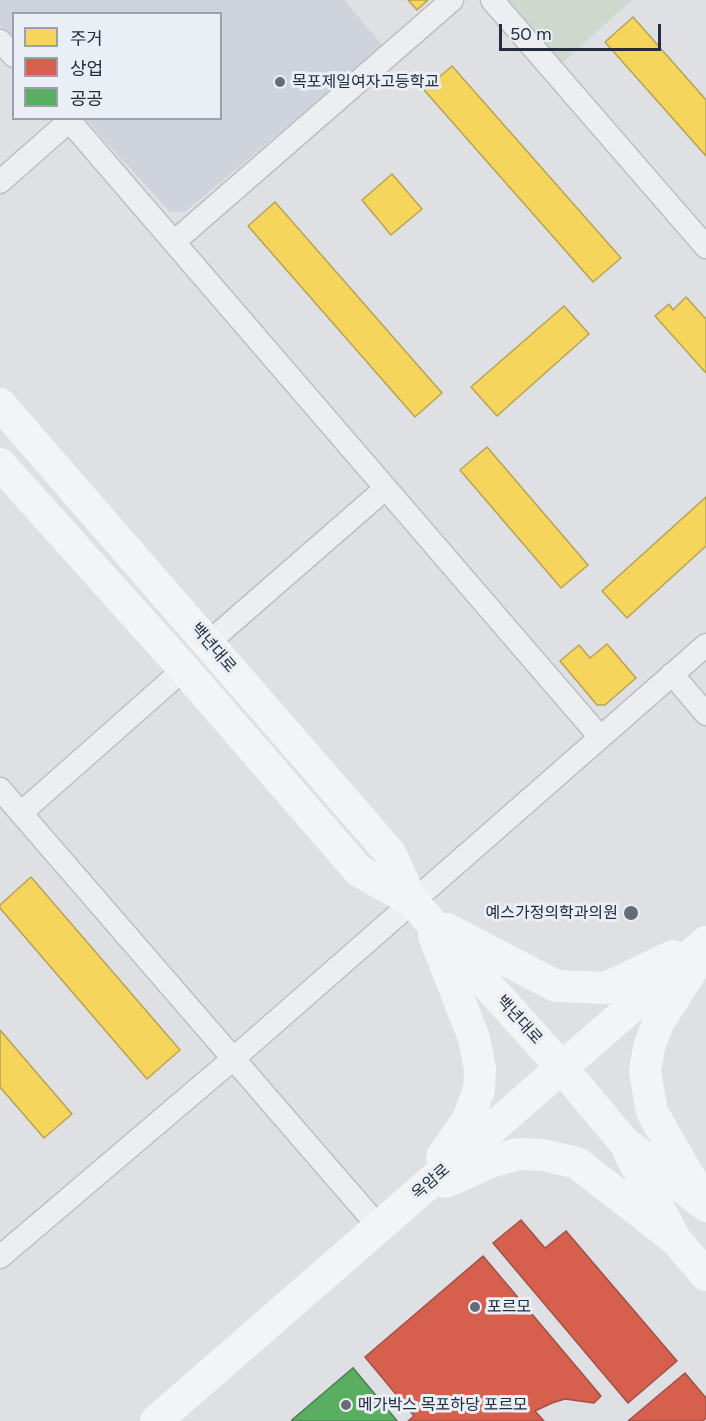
<!DOCTYPE html>
<meta charset="utf-8">
<style>
body{margin:0}
#map{position:relative;width:706px;height:1421px;overflow:hidden;background:#dee0e4;font-family:Figtree,"Noto Sans KR",sans-serif}
canvas{display:block}
.legend{position:absolute;left:12px;top:12px;width:210px;height:108px;box-sizing:border-box;background:#eaeef5;border:2px solid #9ba1ac;margin:0;padding:8px 10px;list-style:none;font-size:18px;color:#242d3e}
.legend li{display:flex;align-items:center;gap:12px;height:30px}
.legend b{width:30px;border:2px solid #9ba1ac}
.scale{position:absolute;left:499px;top:24px;width:162px;height:27px;box-sizing:border-box;border:3px solid #242d3e;border-top:0;padding-left:8px;font-size:18px;line-height:21px;white-space:nowrap;color:#242d3e;-webkit-text-stroke:4px #eaeef5;paint-order:stroke}
</style>
<div id="map">
<canvas width="706" height="1421"></canvas>
<ul class="legend">
<li><b style="height:16px;background:#f6d55c"></b>주거</li>
<li><b style="height:16px;background:#d6604d"></b>상업</li>
<li><b style="height:16px;background:#5aae61"></b>공공</li>
</ul>
<div class="scale">50 m</div>
</div>
<script>
const ctx = document.querySelector('canvas').getContext('2d');
ctx.lineJoin = 'round';
function fill(path, color) {
  ctx.fillStyle = color;
  ctx.fill(path, 'evenodd');
}
function toPath(rows) {
  const path = new Path2D();
  for (const r of rows) {
    path.moveTo(r[0], r[1]);
    for (let i = 2; i < r.length; i += 2) path.lineTo(r[i], r[i + 1]);
  }
  return path;
}
function strokePath(path, color, width, dash) {
  ctx.strokeStyle = color;
  ctx.lineWidth = width;
  ctx.lineCap = dash ? 'butt' : 'round';
  ctx.setLineDash(dash || []);
  ctx.stroke(path);
}
function drawText(font, color, halo, rows, align = 'center') {
  ctx.font = font + ' Figtree,"Noto Sans KR",sans-serif';
  ctx.lineWidth = 6;
  ctx.setLineDash([]);
  ctx.textBaseline = 'middle';
  ctx.strokeStyle = halo;
  ctx.fillStyle = color;
  for (const [text, x, y, turn = 0] of rows) {
    ctx.save();
    ctx.translate(x, y);
    ctx.rotate((+turn || 0) * Math.PI / 180);
    ctx.textAlign = isNaN(turn) ? turn : align;
    if (halo) ctx.strokeText(text, 0, 0);
    ctx.fillText(text, 0, 0);
    ctx.restore();
  }
}
const built = toPath([
 [0,0,344,0,383,46,185,212,170,212,85,119,220,118,220,14,14,14,13,39,0,25]
]);
const green = toPath([
 [499,0,632,0,561,64]
]);
const homes = toPath([
 [408,0,428,0,417,10,408,0],
 [633,17,706,100,706,156,605,42,633,17],
 [452,66,621,258,593,282,424,90,452,66],
 [392,174,422,209,391,235,362,200,392,174],
 [275,202,442,393,415,417,248,226,275,202],
 [686,297,706,319,706,373,655,316,669,304,673,310,686,297],
 [564,306,589,334,497,416,471,387,564,306],
 [487,447,588,565,561,588,460,470,487,447],
 [706,497,706,546,627,618,602,591,706,497],
 [607,644,636,678,605,705,597,705,560,661,579,645,590,658,607,644],
 [31,877,180,1050,147,1079,0,908,0,905,31,877],
 [0,1030,72,1114,44,1138,0,1087,0,1030]
]);
const shops = toPath([
 [521,1220,545,1248,566,1231,677,1361,628,1403,493,1243,521,1220],
 [483,1256,601,1396,594,1403,565,1399,552,1403,535,1411,544,1421,408,1421,414,1416,365,1357,483,1256],
 [353,1368,397,1421,292,1421,292,1420,353,1368],
 [685,1373,706,1398,706,1418,703,1421,628,1421,685,1373]
]);
const public = toPath([
 [353,1368,397,1421,292,1421,292,1420,353,1368]
]);
const street = toPath([
 [492,0,706,247],
 [0,41,14,56],
 [67,118,600,737],
 [0,182,69,121],
 [174,242,452,0],
 [208,643,386,488],
 [672,674,706,714],
 [0,789,379,1227],
 [21,813,184,669],
 [0,1257,233,1059,706,645]
]);
const secondary = toPath([
 [0,404,390,853,412,901,562,1068,623,1141,706,1206],
 [0,464,184,669,359,871,412,901],
 [447,929,556,986,606,988,673,956],
 [434,936,474,1038,480,1069,479,1090,468,1119,442,1157],
 [695,965,658,1023,649,1047,645,1071,652,1112,698,1192],
 [629,1152,675,1239,706,1275],
 [446,1182,493,1161,518,1154,543,1155,577,1163,675,1239],
 [156,1421,706,942]
]);
const markers = [
 [280,82,6,"#656c78"],
 [631,913,8,"#656c78"],
 [475,1307,6,"#656c78"],
 [346,1405,6,"#656c78"]
];
const poiNames = [
 ["목포제일여자고등학교",292,82],
 ["예스가정의학과의원",618,913,"right"],
 ["포르모",487,1307],
 ["메가박스 목포하당 포르모",358,1405]
];
const streetNames = [
 ["백년대로",213,648,49],
 ["백년대로",519,1020,48],
 ["옥암로",431,1182,-41]
];
fill(built, '#cfd3db');
fill(green, '#ced8cd');
fill(homes, '#f6d55c');
strokePath(homes, '#b7a353', 1.5);
fill(shops, '#d6604d');
strokePath(shops, '#a15148', 1.5);
fill(public, '#5aae61');
strokePath(public, '#4a8756', 1.5);
strokePath(street, '#bcbec2', 25);
strokePath(street, '#edeef1', 22);
strokePath(secondary, '#f2f4f5', 32);
for (const [x, y, r, color] of markers) {
  const dot = new Path2D();
  dot.arc(x, y, r, 0, 2 * Math.PI);
  ctx.fillStyle = color;
  ctx.fill(dot);
  strokePath(dot, '#eaeef5', 2);
}
drawText('16px', '#242d3e', '#eaeef5', poiNames, 'left');
drawText('16px', '#242d3e', '#eaeef5', streetNames);
</script>
